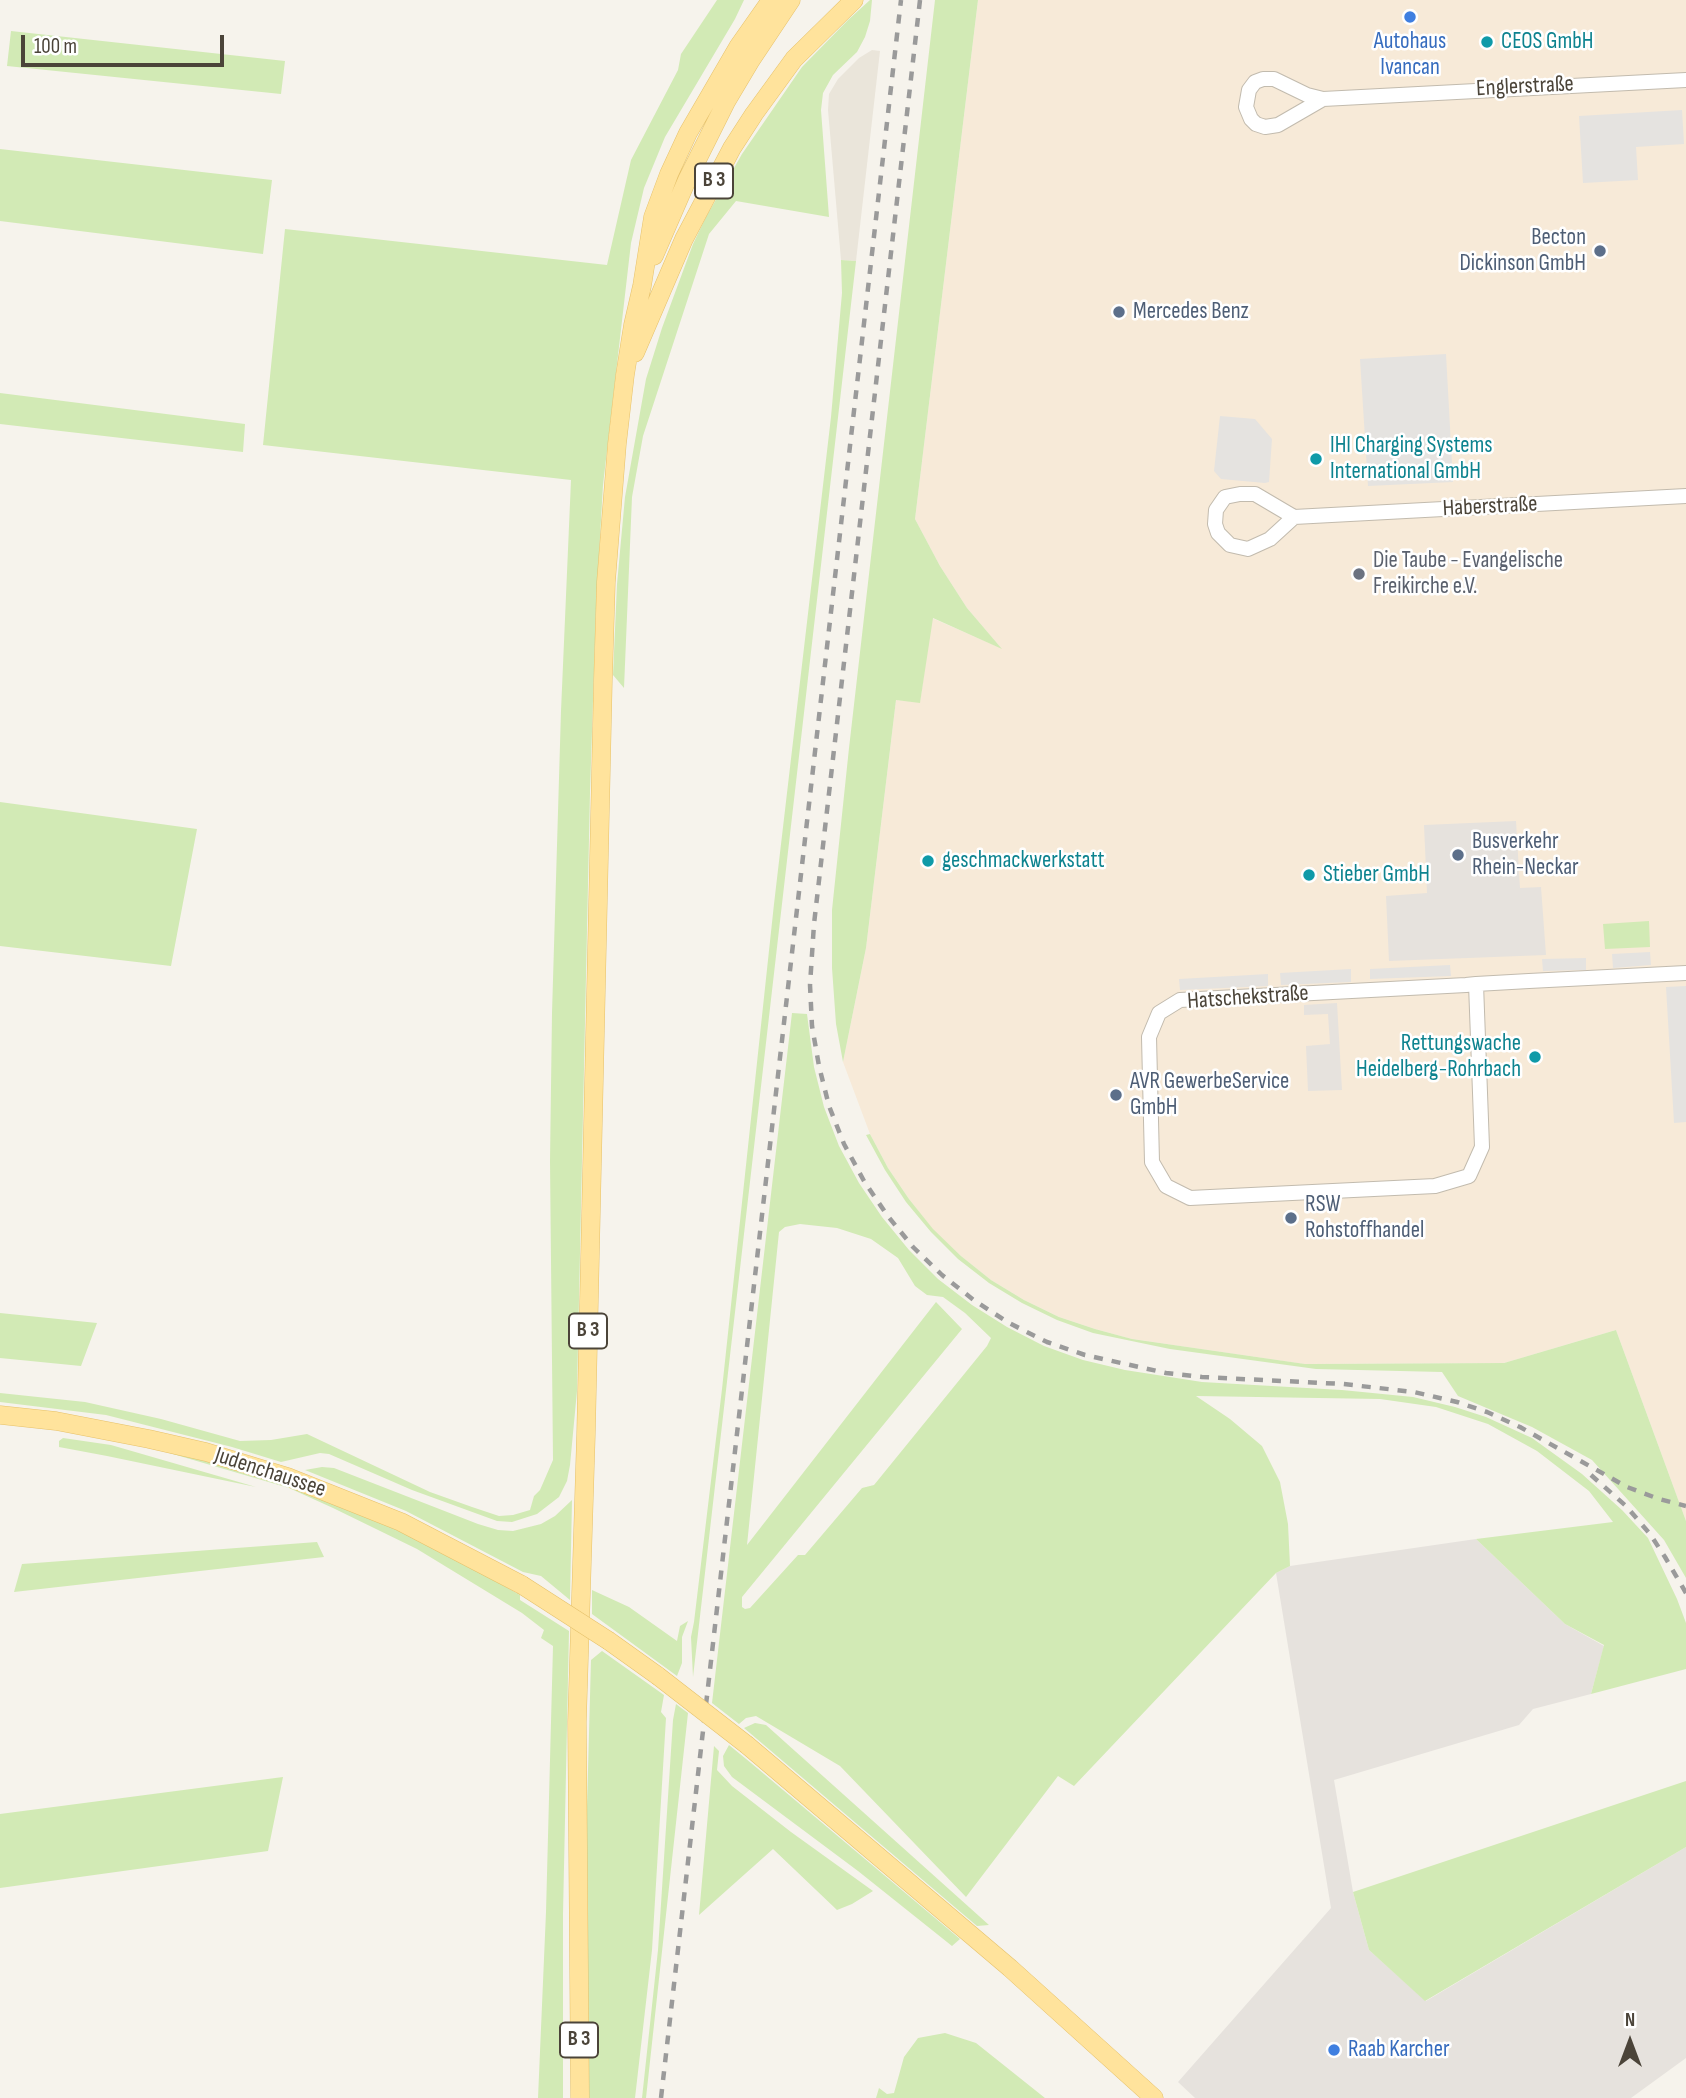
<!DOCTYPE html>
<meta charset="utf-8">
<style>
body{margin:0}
#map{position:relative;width:1686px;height:2098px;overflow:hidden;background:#f6f3ec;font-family:"Sofia Sans Condensed",sans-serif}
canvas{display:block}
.north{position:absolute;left:1595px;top:2007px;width:70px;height:70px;-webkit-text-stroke:5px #fff;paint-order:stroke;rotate:0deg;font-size:19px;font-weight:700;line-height:28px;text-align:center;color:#4b4439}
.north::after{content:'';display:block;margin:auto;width:24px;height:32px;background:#4b4439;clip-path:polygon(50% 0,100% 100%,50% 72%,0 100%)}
.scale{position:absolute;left:21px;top:35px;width:203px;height:32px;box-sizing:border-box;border:4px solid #4b4439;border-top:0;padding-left:9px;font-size:21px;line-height:24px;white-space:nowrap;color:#4b4439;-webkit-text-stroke:5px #fff;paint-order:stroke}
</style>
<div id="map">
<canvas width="1686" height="2098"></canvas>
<div class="north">N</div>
<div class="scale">100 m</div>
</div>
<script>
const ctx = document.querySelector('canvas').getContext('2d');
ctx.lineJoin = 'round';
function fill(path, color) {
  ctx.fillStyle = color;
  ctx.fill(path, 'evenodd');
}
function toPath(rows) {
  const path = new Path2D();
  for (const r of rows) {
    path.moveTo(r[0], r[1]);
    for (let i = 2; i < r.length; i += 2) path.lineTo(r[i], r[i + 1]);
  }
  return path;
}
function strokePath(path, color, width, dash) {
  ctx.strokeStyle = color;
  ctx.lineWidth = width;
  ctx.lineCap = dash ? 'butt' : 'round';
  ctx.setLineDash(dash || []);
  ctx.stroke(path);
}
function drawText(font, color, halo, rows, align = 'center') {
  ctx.font = font + ' "Sofia Sans Condensed",sans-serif';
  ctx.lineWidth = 5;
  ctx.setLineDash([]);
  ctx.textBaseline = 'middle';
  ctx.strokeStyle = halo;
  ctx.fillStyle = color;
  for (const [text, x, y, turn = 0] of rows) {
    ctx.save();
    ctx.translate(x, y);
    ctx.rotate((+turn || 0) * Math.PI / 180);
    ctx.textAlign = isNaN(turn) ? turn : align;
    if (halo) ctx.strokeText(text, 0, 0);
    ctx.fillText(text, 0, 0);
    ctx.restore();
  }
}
const residential = toPath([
 [872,50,880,51,856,261,841,260,828,110,829,94,838,79,859,58]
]);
const commercial = toPath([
 [978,0,1686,0,1686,1521,1616,1330,1504,1363,1304,1364,1132,1339,1095,1329,1059,1317,1024,1300,991,1280,961,1256,933,1230,909,1199,888,1168,870,1134,843,1062,866,948,896,700,920,702,932,618,1001,648,967,608,940,566,915,519]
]);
const industrial = toPath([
 [1516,821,1520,888,1541,887,1546,955,1389,961,1386,896,1427,893,1424,825],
 [1337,1003,1342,1090,1308,1091,1306,1046,1330,1044,1328,1014,1304,1015,1304,1005],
 [1476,1539,1565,1624,1604,1646,1591,1694,1533,1709,1519,1725,1334,1780,1353,1892,1369,1950,1426,2001,1686,1847,1686,2058,1631,2098,1195,2098,1178,2082,1331,1908,1276,1573,1290,1566]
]);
const green = toPath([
 [717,0,744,0,735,19,665,137,644,188,631,243,603,485,596,608,590,793,577,1391,570,1465,567,1481,559,1497,537,1514,512,1522,497,1521,412,1490,329,1454,320,1453,281,1462,232,1447,106,1415,0,1402,0,1393,85,1402,161,1419,240,1441,271,1440,307,1434,430,1492,472,1507,499,1516,513,1515,530,1510,534,1496,540,1490,553,1460,550,1161,552,1013,561,711,571,480,263,445,285,229,607,265,631,160,678,70,681,54],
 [870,0,872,0,870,21,865,37,857,52,833,75,823,93,821,110,829,217,736,201,709,234,643,436,632,497,624,688,613,675,617,584,625,497,646,379,662,328,693,244,706,217,742,154,802,67,848,20],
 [935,0,978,0,915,519,940,566,967,608,1002,649,933,618,920,703,896,700,866,948,843,1062,836,1024,832,968,832,910,849,748],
 [11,31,285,61,281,94,7,66],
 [0,149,272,180,263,254,0,221],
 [841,260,856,261,693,1677,691,1637,694,1622,722,1389,774,904,831,417,842,293],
 [0,393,245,424,243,452,0,424],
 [0,802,197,829,171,966,0,946],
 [1649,921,1650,947,1605,949,1603,924],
 [792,1013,807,1014,814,1067,824,1107,839,1146,859,1183,882,1217,909,1250,938,1279,972,1305,1007,1327,1044,1346,1083,1360,1125,1370,1202,1382,1342,1390,1413,1397,1455,1407,1486,1417,1532,1438,1582,1474,1622,1510,1648,1538,1677,1599,1686,1623,1686,1669,1591,1694,1604,1645,1565,1624,1476,1539,1613,1522,1589,1491,1537,1451,1488,1424,1436,1407,1380,1399,1196,1396,1230,1419,1262,1446,1280,1482,1288,1524,1290,1566,1276,1573,1074,1786,1058,1776,966,1897,840,1766,756,1716,746,1718,739,1724,712,1703],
 [800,1224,837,1228,871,1239,898,1258,915,1286,927,1295,943,1297,965,1313,991,1338,987,1346,874,1485,862,1488,805,1555,798,1555,750,1608,745,1609,742,1607,742,1597,962,1329,936,1302,747,1545,779,1232,785,1227],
 [870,1134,888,1168,909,1199,933,1229,961,1256,991,1280,1024,1300,1059,1317,1095,1329,1132,1339,1305,1364,1504,1363,1616,1330,1686,1521,1686,1578,1664,1540,1592,1460,1532,1427,1458,1396,1442,1372,1316,1369,1170,1349,1093,1333,1057,1320,1022,1303,989,1283,958,1259,931,1232,906,1202,885,1170,866,1135],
 [0,1313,97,1323,81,1366,0,1358],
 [100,1437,248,1469,362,1513,457,1559,520,1595,520,1600,569,1631,563,1914,563,2098,538,2098,546,1912,553,1646,541,1638,544,1630,522,1613,417,1549,333,1508,289,1488,166,1452],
 [63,1438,111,1445,256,1487,107,1456,59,1447,59,1441],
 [322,1467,334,1468,478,1524,498,1530,513,1531,541,1524,555,1516,572,1500,570,1600,541,1576,523,1572,406,1511,305,1470],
 [317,1542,324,1557,14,1592,22,1564],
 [592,1590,629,1607,677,1641,680,1626,688,1621,682,1637,682,1663,677,1676,592,1614],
 [602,1651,664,1695,661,1712,666,1718,652,1950,635,2098,588,2098,586,1843,591,1660],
 [676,1704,688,1713,646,2098,642,2098,658,1950,673,1720],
 [755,1723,766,1725,989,1925,977,1926,744,1728],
 [729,1745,751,1763,960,1939,952,1946,858,1871,732,1777,724,1766,723,1756],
 [714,1746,719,1751,717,1770,732,1786,791,1832,873,1891,852,1904,837,1910,773,1849,699,1915],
 [283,1777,268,1851,0,1888,0,1814],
 [1686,1781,1686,1847,1425,2001,1369,1950,1353,1892],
 [945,2033,976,2043,1045,2098,876,2098,879,2088,887,2094,894,2093,904,2057,918,2038]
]);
const parking = toPath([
 [1682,110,1684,144,1636,147,1638,180,1583,183,1579,116],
 [1446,354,1453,482,1368,486,1360,359],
 [1220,416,1255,419,1272,439,1269,482,1265,483,1221,479,1214,471],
 [1650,952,1651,965,1613,968,1612,954],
 [1586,958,1586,970,1543,971,1542,959],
 [1450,965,1451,976,1370,979,1370,969],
 [1351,969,1351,982,1281,985,1280,973],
 [1268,974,1268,986,1180,990,1179,979],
 [1686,986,1686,1122,1674,1123,1666,987]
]);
const minor = toPath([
 [1323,99,1278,125,1265,127,1256,124,1251,119,1246,107,1249,90,1255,82,1263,79,1274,79,1307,95,1323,99,1686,80],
 [1294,517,1270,539,1248,549,1230,545,1218,533,1215,524,1216,510,1225,497,1240,494,1255,494,1294,517,1686,496],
 [1476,984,1482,1147,1469,1176,1435,1186,1190,1198,1166,1186,1152,1162,1149,1037,1159,1013,1180,1000,1466,985,1476,984,1529,981,1686,973]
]);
const major = toPath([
 [654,256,687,180,726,102,751,60,791,0],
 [635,353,684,239,732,148,754,114,794,59,854,0],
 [0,1415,56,1421,149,1439,206,1452,288,1477,401,1522,522,1585],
 [609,1641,658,1676],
 [747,1745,1010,1968,1154,2098],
 [580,2098,577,1722,586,1434,603,680,606,582,617,444,625,375,633,325,642,286,653,217,669,174,688,133,738,47,771,0]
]);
const rail = toPath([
 [920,0,814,924,810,985,812,1026,819,1066,829,1106,844,1144,864,1181,887,1215,913,1247,942,1275,975,1301,1009,1323,1047,1342,1085,1355,1166,1373,1202,1377,1343,1384,1414,1392,1457,1402,1487,1412,1520,1427,1627,1487,1659,1499,1686,1506],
 [1591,1475,1626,1506,1650,1534,1665,1557,1686,1593],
 [661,2098,901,0]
]);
const majorBridge = toPath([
 [522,1585,609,1641],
 [658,1676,747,1745]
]);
const markers = [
 [1410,17,7,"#3f7fe0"],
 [1487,42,7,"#0f9aa8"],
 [1600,251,7,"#5c6f8a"],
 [1119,312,7,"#5c6f8a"],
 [1316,459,7,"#0f9aa8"],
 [1359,574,7,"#6b7280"],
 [1458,855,7,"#5c6f8a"],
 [928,861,7,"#0f9aa8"],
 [1309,875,7,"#0f9aa8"],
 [1535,1057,7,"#0f9aa8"],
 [1116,1095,7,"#5c6f8a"],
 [1291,1218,7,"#5c6f8a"],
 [1334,2050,7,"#3f7fe0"]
];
const shields = [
 [714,181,38],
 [588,1331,38],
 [579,2040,38]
];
const shieldNames = [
 ["B 3",714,181],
 ["B 3",588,1331],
 ["B 3",579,2040]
];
const shopNames = [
 ["Autohaus",1410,42],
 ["Ivancan",1410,68],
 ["Raab Karcher",1348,2050,"left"]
];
const cultureNames = [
 ["CEOS GmbH",1501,42],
 ["IHI Charging Systems",1330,446],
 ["International GmbH",1330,472],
 ["geschmackwerkstatt",942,861],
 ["Stieber GmbH",1323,875],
 ["Rettungswache",1521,1044,"right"],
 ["Heidelberg-Rohrbach",1521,1070,"right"]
];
const streetNames = [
 ["Englerstraße",1525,87,-3],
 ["Haberstraße",1490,507,-3],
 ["Hatschekstraße",1248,998,-4],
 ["Judenchaussee",270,1473,18]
];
const serviceNames = [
 ["Becton",1586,238,"right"],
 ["Dickinson GmbH",1586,264,"right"],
 ["Mercedes Benz",1133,312],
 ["Busverkehr",1472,842],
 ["Rhein-Neckar",1472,868],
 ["AVR GewerbeService",1130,1082],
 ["GmbH",1130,1108],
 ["RSW",1305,1205],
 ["Rohstoffhandel",1305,1231]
];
const worshipNames = [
 ["Die Taube - Evangelische",1373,561],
 ["Freikirche e.V.",1373,587]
];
fill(residential, '#eae5da');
fill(commercial, '#f7ead8');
fill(industrial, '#e6e2dd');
fill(green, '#d2eab5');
fill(parking, '#e5e3e0');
strokePath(minor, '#c2bbae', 16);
strokePath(major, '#e6c16a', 19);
strokePath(minor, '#fff', 14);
strokePath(major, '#ffe39c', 18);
strokePath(rail, '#9a9a9a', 4.5, [9, 9]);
strokePath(majorBridge, '#e6c16a', 19, []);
strokePath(majorBridge, '#ffe39c', 18);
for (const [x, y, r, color] of markers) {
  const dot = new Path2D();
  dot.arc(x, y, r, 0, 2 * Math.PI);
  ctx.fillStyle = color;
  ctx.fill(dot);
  strokePath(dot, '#fff', 2.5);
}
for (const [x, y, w] of shields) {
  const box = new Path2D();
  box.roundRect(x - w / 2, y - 17.5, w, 35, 5);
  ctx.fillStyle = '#fff';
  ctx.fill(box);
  strokePath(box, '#4b4439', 2);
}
drawText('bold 21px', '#4b4439', null, shieldNames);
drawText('23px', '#366cbe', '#fff', shopNames);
drawText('23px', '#0d838f', '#fff', cultureNames, 'left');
drawText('23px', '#4b4439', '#fff', streetNames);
drawText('23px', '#4e5e75', '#fff', serviceNames, 'left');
drawText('23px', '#5b616d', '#fff', worshipNames, 'left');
</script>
